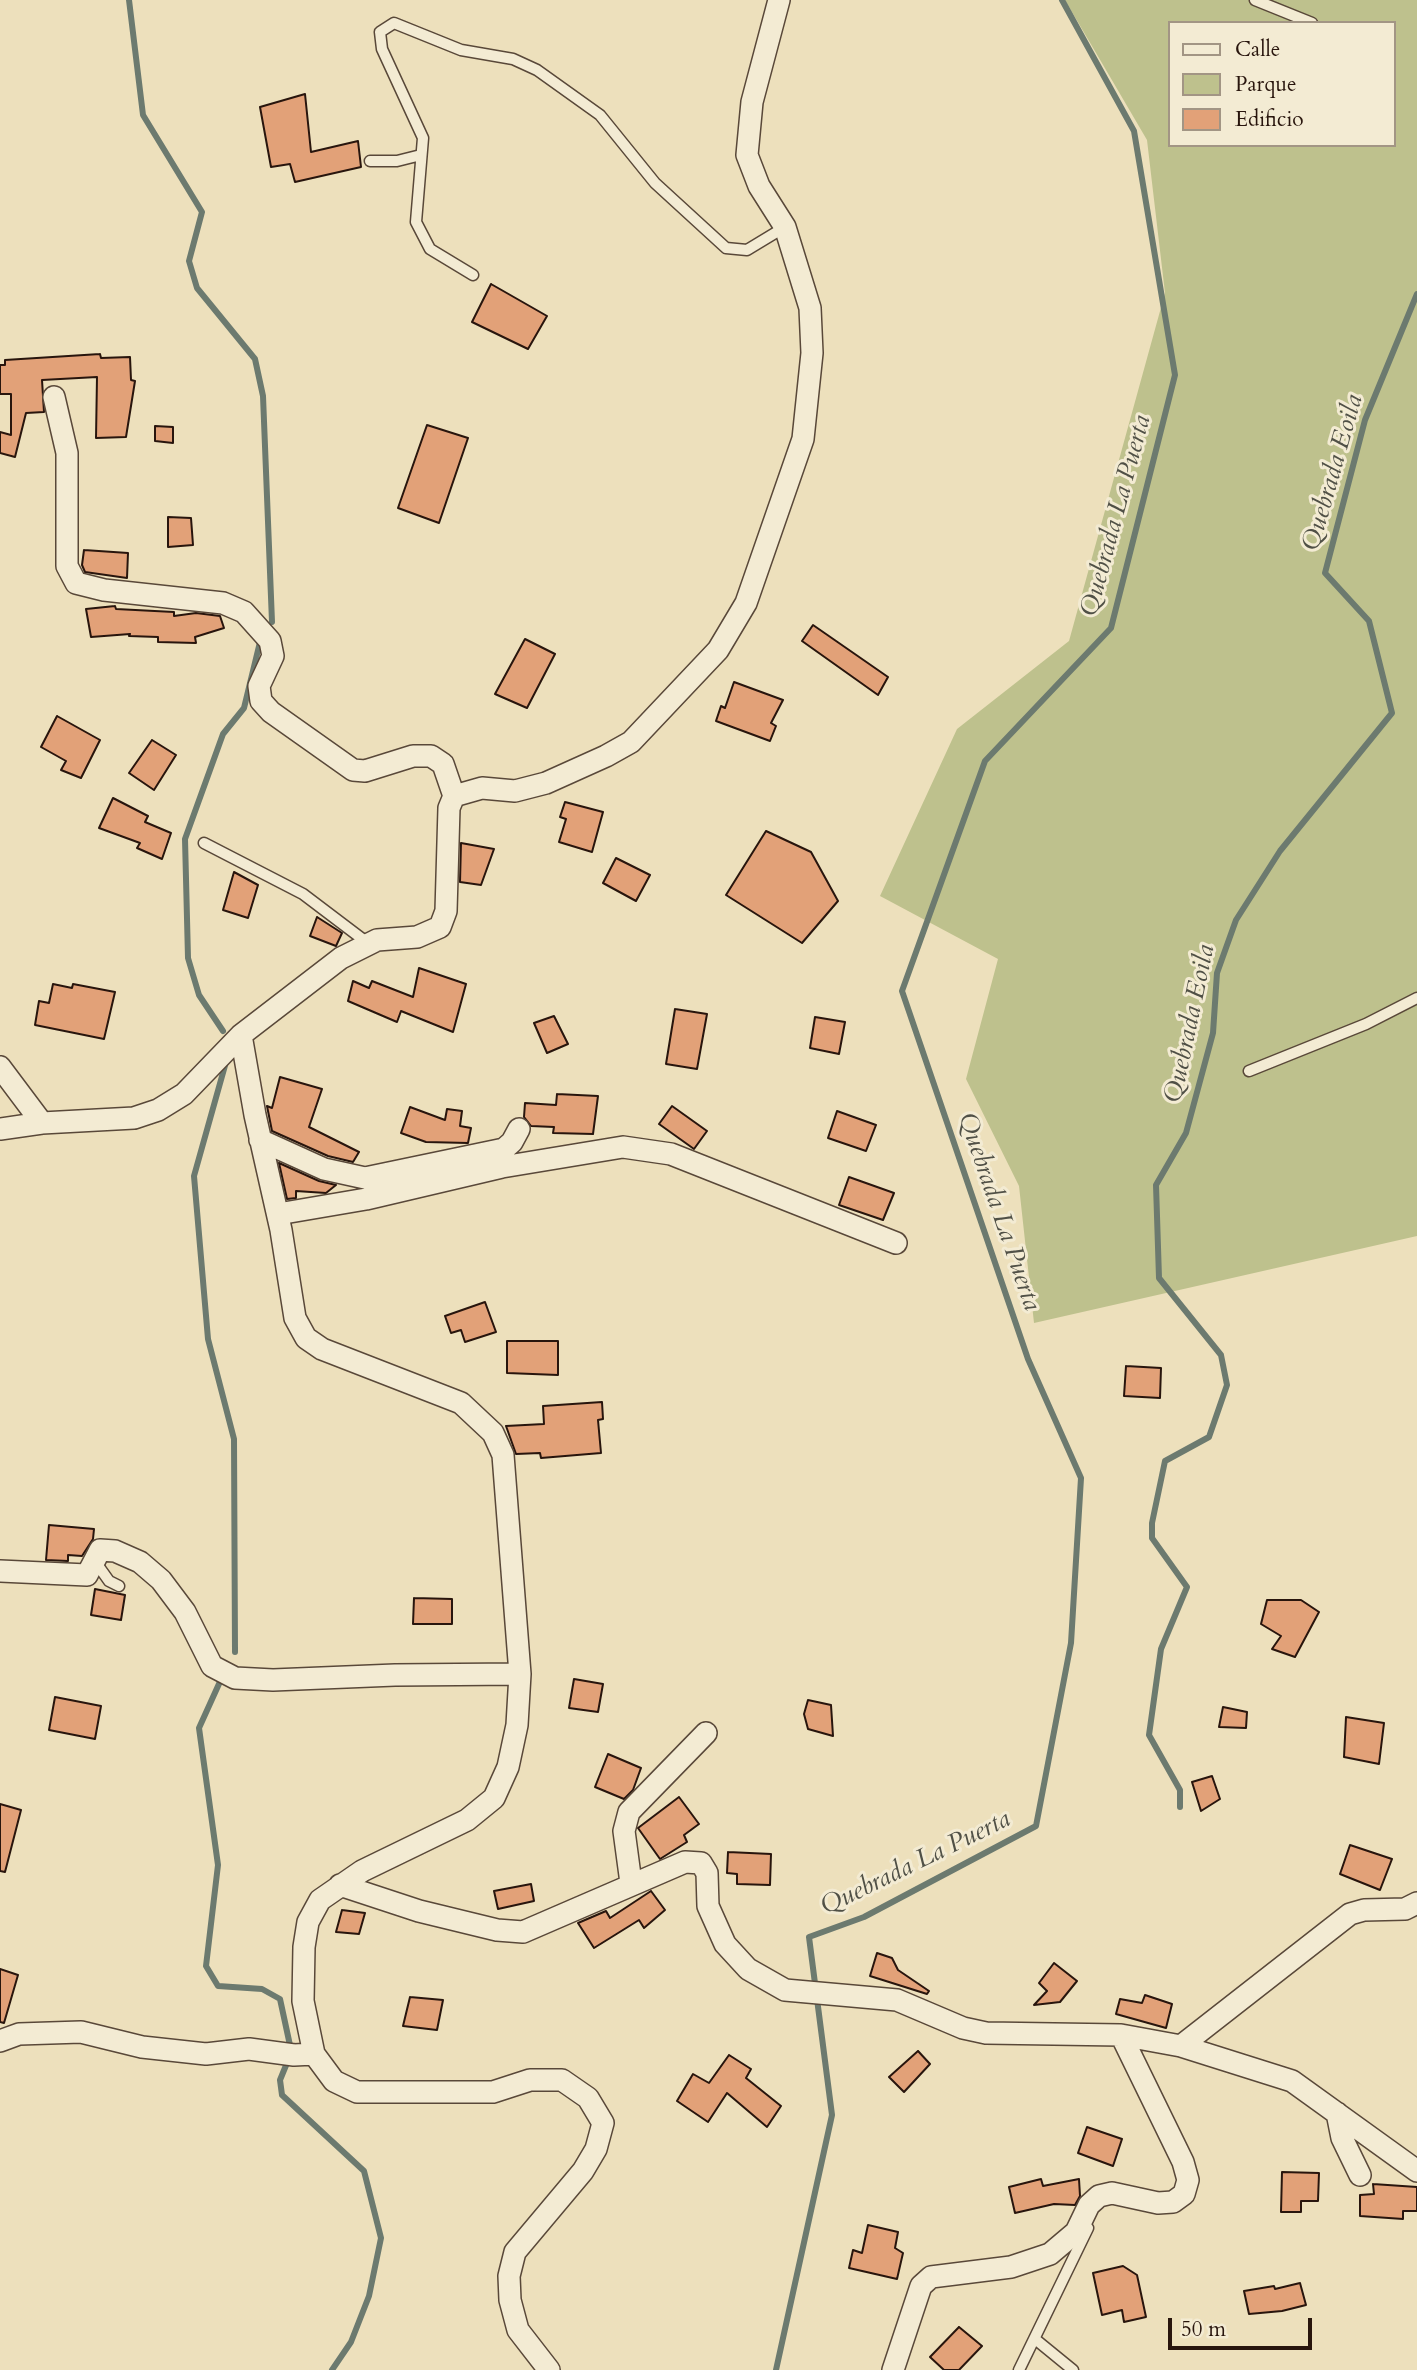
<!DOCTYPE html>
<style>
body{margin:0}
#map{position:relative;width:1417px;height:2370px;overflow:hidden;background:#ede0bc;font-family:Cardo,serif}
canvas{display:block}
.legend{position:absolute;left:1168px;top:21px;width:228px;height:126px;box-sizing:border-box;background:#f3ebd3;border:2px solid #a29584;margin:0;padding:9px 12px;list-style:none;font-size:21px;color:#28150d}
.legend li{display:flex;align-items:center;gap:14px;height:35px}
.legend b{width:35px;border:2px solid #a29584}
.scale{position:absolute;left:1168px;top:2318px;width:144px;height:32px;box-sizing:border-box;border:4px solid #28150d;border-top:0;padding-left:9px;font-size:21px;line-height:24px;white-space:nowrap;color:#28150d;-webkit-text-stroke:5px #f3ebd3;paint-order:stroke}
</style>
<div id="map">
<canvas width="1417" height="2370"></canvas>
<ul class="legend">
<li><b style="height:9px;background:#f3ebd3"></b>Calle</li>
<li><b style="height:19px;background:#bec18d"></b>Parque</li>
<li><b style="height:19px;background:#e2a178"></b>Edificio</li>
</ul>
<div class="scale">50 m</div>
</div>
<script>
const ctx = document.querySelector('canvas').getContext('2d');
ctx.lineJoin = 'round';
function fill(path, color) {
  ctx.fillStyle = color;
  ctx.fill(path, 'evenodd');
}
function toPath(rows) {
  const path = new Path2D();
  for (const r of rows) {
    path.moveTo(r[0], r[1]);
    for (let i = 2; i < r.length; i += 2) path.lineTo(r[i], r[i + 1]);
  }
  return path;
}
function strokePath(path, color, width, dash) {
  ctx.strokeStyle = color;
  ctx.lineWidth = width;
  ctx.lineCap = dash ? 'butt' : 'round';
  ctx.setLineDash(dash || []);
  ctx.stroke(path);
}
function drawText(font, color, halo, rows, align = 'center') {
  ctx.font = font + ' Cardo,serif';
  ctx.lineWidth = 6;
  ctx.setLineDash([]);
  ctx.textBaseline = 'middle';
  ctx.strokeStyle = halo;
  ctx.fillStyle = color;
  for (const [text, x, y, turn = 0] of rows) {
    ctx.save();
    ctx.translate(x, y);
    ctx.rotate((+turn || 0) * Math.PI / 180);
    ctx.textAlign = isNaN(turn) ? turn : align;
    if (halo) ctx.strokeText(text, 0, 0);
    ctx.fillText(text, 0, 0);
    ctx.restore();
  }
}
const green = toPath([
 [1065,0,1417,0,1417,1236,1034,1323,1019,1186,966,1079,998,959,880,896,957,729,1069,641,1165,293,1147,140],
 [1170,23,1394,23,1394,145,1170,145]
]);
const stream = toPath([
 [129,0,143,115,202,212,189,261,197,288,255,359,263,396,272,622],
 [223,1031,199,995,188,958,185,839,223,734,244,708,261,638],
 [226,1062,194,1176,208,1339,234,1439,235,1652],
 [223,1675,199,1728,218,1865,206,1966,218,1986,262,1989,280,1999,291,2050],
 [1180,1807,1180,1790,1149,1735,1161,1649,1187,1587,1152,1538,1152,1523,1165,1461,1209,1437,1227,1385,1221,1355,1159,1278,1156,1185,1186,1133,1213,1033,1217,973,1236,920,1280,851,1392,713,1369,621,1325,573,1365,420,1417,294],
 [289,2058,280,2080,282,2095,364,2171,381,2238,369,2296,351,2342,332,2370],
 [776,2370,832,2115,809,1937,864,1917,1036,1826,1071,1643,1081,1478,1028,1359,902,991,985,761,1111,628,1175,375,1134,131,1062,0]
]);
const building = toPath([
 [305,94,311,152,358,141,361,167,295,182,290,164,271,167,260,107,305,94],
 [491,284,547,316,528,349,472,322,491,284],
 [100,354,101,358,130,357,131,380,135,381,126,437,96,438,97,377,42,380,44,412,26,413,15,457,0,453,0,432,11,435,11,394,0,394,0,365,5,365,5,360,100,354],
 [427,425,468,438,439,523,398,508,427,425],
 [155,426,173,427,173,443,155,441,155,426],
 [168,517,191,518,193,545,168,547,168,517],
 [84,550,128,553,127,578,85,572,82,565,84,550],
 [115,606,116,609,174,612,174,616,196,613,220,616,224,628,195,637,196,643,158,642,158,637,129,636,130,634,91,637,86,609,115,606],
 [813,625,888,677,878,695,802,641,813,625],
 [525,639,555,654,527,708,495,694,525,639],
 [734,682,783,700,771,723,776,726,770,741,716,721,721,706,725,708,734,682],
 [57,716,100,740,81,778,61,770,66,761,41,747,57,716],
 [152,740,176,755,154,790,129,773,152,740],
 [113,798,148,816,145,822,171,833,162,859,137,848,140,843,99,828,113,798],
 [565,802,603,812,592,852,559,842,566,819,560,817,565,802],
 [766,831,811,852,838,901,802,943,726,895,766,831],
 [461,843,494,849,481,885,460,882,461,843],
 [616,858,650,875,636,901,603,883,616,858],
 [234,872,258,885,248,918,223,910,234,872],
 [317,917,342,933,336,946,310,936,317,917],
 [419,968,466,984,453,1032,401,1011,397,1022,348,1001,353,981,369,988,372,981,413,997,419,968],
 [53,984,72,988,73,984,115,992,104,1039,35,1025,39,1001,49,1003,53,984],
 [675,1009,707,1014,697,1069,666,1064,675,1009],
 [554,1016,568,1044,547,1053,534,1023,554,1016],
 [815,1017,845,1022,839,1054,810,1048,815,1017],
 [280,1077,322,1089,309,1127,359,1152,353,1162,328,1156,272,1131,267,1106,272,1108,280,1077],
 [557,1094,598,1096,593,1134,553,1133,554,1127,531,1126,524,1117,525,1103,556,1105,557,1094],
 [672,1106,707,1131,694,1149,659,1124,672,1106],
 [410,1107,445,1120,447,1109,462,1111,460,1126,471,1128,468,1143,426,1142,401,1133,410,1107],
 [837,1111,876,1125,866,1151,828,1138,837,1111],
 [279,1163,319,1181,336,1185,326,1193,296,1191,296,1198,287,1199,279,1163],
 [849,1177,894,1193,883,1220,839,1205,849,1177],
 [485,1302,496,1332,465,1342,461,1330,451,1333,445,1316,485,1302],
 [507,1341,558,1341,558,1375,507,1373,507,1341],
 [1126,1366,1161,1368,1160,1398,1124,1396,1126,1366],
 [602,1402,603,1419,598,1420,601,1453,541,1458,540,1453,516,1454,506,1426,544,1424,543,1406,602,1402],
 [49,1525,94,1529,93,1539,82,1556,68,1555,68,1561,46,1560,49,1525],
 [95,1589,125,1595,121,1620,91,1615,95,1589],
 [414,1598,452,1599,452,1624,413,1624,414,1598],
 [1267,1600,1301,1600,1319,1612,1295,1657,1272,1649,1281,1636,1261,1624,1267,1600],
 [574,1679,603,1684,598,1712,569,1708,574,1679],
 [55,1697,101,1706,95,1739,49,1730,55,1697],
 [808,1700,831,1705,833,1736,808,1729,804,1714,808,1700],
 [1223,1707,1247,1712,1246,1728,1219,1727,1223,1707],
 [1346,1717,1384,1723,1379,1764,1344,1757,1346,1717],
 [608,1754,641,1768,633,1790,624,1799,595,1787,608,1754],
 [1212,1776,1220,1799,1201,1811,1192,1782,1212,1776],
 [679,1797,699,1824,684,1835,687,1842,660,1859,638,1828,679,1797],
 [0,1804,21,1810,5,1872,0,1871,0,1804],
 [1350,1845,1392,1859,1380,1890,1340,1874,1350,1845],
 [728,1852,771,1854,770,1885,737,1884,737,1874,727,1873,728,1852],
 [531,1884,534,1901,498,1909,494,1891,531,1884],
 [651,1891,665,1910,644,1928,639,1920,594,1948,578,1923,606,1911,610,1918,651,1891],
 [342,1910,365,1913,359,1934,336,1932,342,1910],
 [877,1953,892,1958,898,1970,929,1991,927,1994,870,1976,877,1953],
 [1054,1963,1077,1981,1060,2002,1034,2005,1047,1991,1039,1983,1054,1963],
 [0,1969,18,1975,4,2023,0,2022,0,1969],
 [1145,1995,1172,2004,1166,2028,1116,2014,1120,1999,1142,2003,1145,1995],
 [410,1997,443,2000,437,2030,403,2026,410,1997],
 [918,2051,930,2064,904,2092,889,2077,918,2051],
 [729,2055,751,2069,746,2078,781,2106,767,2127,727,2093,708,2122,677,2101,693,2074,709,2083,729,2055],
 [1087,2127,1122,2139,1113,2166,1078,2153,1087,2127],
 [1282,2172,1319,2173,1318,2201,1301,2201,1301,2212,1281,2212,1282,2172],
 [1041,2179,1043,2186,1079,2179,1080,2196,1075,2205,1054,2204,1015,2213,1009,2187,1041,2179],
 [1373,2184,1417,2187,1417,2211,1403,2211,1403,2219,1360,2216,1360,2195,1374,2194,1373,2184],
 [868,2225,898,2232,895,2248,903,2253,897,2279,849,2268,853,2250,862,2253,868,2225],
 [1123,2266,1137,2275,1146,2317,1124,2322,1122,2310,1102,2315,1093,2273,1123,2266],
 [1300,2283,1306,2305,1282,2311,1249,2314,1244,2291,1274,2286,1275,2289,1300,2283],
 [959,2327,982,2346,959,2370,944,2370,930,2357,959,2327]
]);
const lane = toPath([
 [1255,0,1312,23],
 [370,161,397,161,421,155],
 [473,275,430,249,416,222,423,138,382,49,380,32,394,23,461,50,513,59,537,70,600,115,655,183,726,248,747,250,785,227],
 [204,843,303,894,369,944],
 [1249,1071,1366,1024,1417,998],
 [94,1560,109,1581,119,1586],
 [1035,2339,1073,2370],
 [1019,2370,1088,2228]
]);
const street = toPath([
 [54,397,67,453,67,566,76,583,104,590,223,603,244,612,270,641,273,656,259,686,261,701,271,712,353,770,365,771,413,756,431,756,443,764,454,796],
 [241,1035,255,1115,281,1230,295,1318,306,1338,322,1349,461,1403,493,1433,503,1455,520,1674,517,1725,508,1767,494,1798,467,1820,362,1871,320,1900,308,1922,304,1947,303,2001,314,2054,334,2081,357,2092,493,2092,530,2080,562,2080,588,2098,603,2123,596,2149,583,2171,515,2252,509,2276,510,2300,518,2330,549,2370],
 [0,1067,42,1123],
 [0,1129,42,1123,134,1118,158,1110,184,1094,241,1035,341,958,377,940,417,937,440,927,446,911,449,808,454,796,482,788,515,791,546,783,606,756,631,742,718,650,746,603,803,439,812,353,810,308,785,227,759,186,747,155,752,102,779,0],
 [260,1140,324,1169,365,1178,504,1149,512,1142,519,1129],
 [278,1214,366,1199,502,1167,623,1147,671,1154,896,1243],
 [0,1571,87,1575,100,1550,115,1551,140,1562,161,1580,185,1612,212,1666,235,1678,273,1680,395,1675,520,1674],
 [631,1883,624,1831,629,1812,706,1733],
 [340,1885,419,1911,497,1930,523,1932,685,1862,701,1863,707,1873,708,1906,725,1944,748,1969,785,1990,897,2000,963,2028,986,2033,1121,2035,1181,2046,1292,2081,1417,2171],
 [0,2041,19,2034,81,2032,142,2047,206,2054,249,2049,294,2055,314,2054],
 [1181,2046,1350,1914,1364,1910,1405,1909,1417,1903],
 [1337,2113,1342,2138,1360,2175],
 [893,2370,921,2286,931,2277,1011,2267,1050,2254,1076,2232,1089,2205,1099,2196,1112,2193,1158,2203,1173,2202,1184,2194,1188,2180,1183,2162,1121,2035]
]);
const waterNames = [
 ["Quebrada Eoila",1334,473,-74],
 ["Quebrada La Puerta",1117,516,-75],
 ["Quebrada Eoila",1191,1024,-78],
 ["Quebrada La Puerta",998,1212,71],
 ["Quebrada La Puerta",916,1864,-26]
];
fill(green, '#bec18d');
strokePath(stream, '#6c7a6f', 6);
fill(building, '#e2a178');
strokePath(building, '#28150d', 2);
strokePath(lane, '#594839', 13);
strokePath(street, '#594839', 24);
strokePath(lane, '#f3ebd3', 10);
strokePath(street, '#f3ebd3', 21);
drawText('italic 26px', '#505046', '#f3ebd3', waterNames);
</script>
